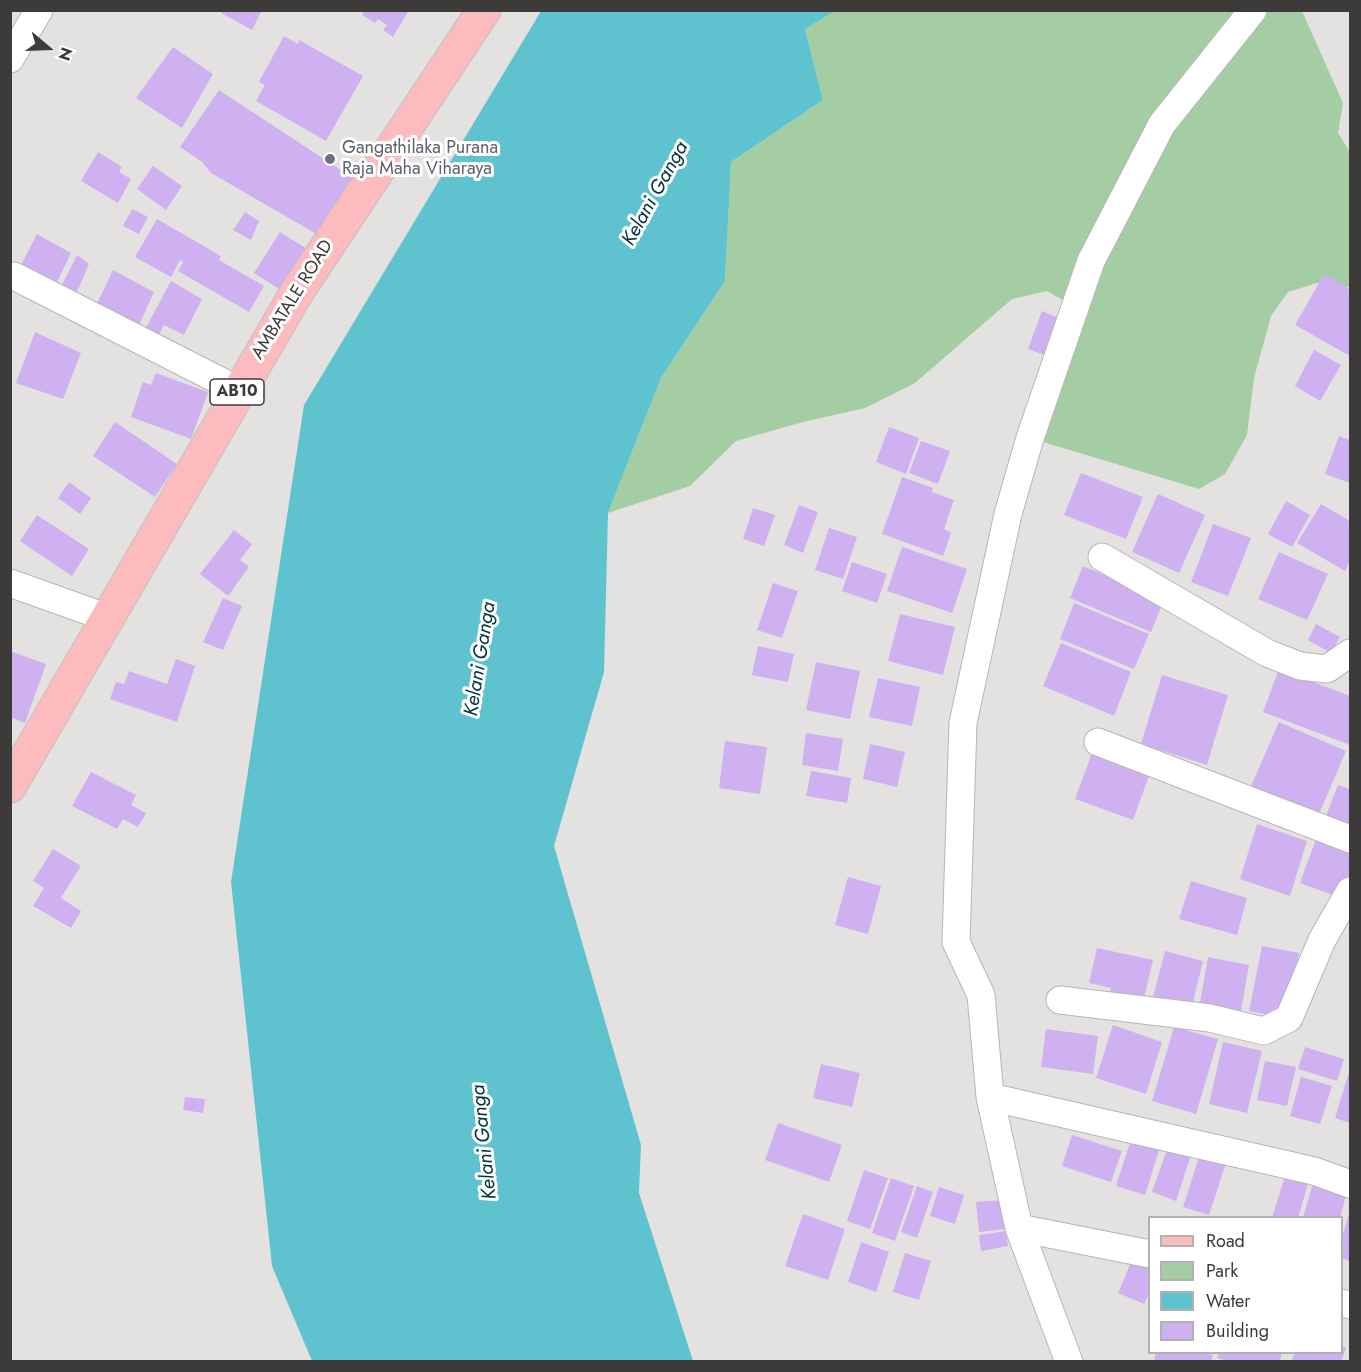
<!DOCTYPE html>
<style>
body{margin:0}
#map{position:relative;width:1361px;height:1372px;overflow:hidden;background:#e4e2e0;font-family:Jost,sans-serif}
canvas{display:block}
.frame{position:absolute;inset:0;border:12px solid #3c3b3a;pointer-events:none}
.legend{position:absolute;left:1148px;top:1216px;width:195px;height:138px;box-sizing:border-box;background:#fff;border:2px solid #b1b1b0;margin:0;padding:8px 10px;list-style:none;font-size:18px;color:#3c3b3a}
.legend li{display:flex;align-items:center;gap:12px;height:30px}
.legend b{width:30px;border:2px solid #b1b1b0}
.north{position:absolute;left:18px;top:18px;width:60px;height:60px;-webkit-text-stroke:4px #fff;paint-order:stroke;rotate:109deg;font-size:16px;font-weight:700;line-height:24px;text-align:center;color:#3c3b3a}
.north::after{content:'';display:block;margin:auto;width:21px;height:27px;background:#3c3b3a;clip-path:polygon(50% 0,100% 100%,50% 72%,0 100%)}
</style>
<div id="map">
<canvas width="1361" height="1372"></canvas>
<div class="frame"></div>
<ul class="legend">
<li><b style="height:8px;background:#fcbbbd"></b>Road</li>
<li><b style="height:16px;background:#a5cda4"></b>Park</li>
<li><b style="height:16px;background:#5fc2cf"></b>Water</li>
<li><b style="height:16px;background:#cfb1f1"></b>Building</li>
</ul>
<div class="north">N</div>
</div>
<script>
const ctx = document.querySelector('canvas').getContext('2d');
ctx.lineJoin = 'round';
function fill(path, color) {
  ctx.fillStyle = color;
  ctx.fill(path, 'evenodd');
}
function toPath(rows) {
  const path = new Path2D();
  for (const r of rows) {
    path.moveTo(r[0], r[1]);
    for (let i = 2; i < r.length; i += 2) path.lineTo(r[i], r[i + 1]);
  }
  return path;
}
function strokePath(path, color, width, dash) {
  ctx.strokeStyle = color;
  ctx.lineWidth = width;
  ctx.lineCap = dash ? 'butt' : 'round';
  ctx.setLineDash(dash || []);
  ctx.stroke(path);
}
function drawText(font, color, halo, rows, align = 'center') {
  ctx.font = font + ' Jost,sans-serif';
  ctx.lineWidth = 6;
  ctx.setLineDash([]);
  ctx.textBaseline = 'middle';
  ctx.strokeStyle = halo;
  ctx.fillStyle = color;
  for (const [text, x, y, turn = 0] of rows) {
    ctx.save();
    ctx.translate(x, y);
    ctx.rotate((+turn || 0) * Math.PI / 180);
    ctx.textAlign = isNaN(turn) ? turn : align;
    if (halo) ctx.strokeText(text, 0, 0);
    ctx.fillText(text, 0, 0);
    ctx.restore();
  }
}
const green = toPath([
 [834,10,1302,11,1343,103,1338,133,1350,152,1350,287,1317,283,1288,292,1271,316,1254,378,1247,435,1225,474,1199,489,1030,438,1075,307,1047,291,1012,299,915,383,865,408,803,422,736,441,690,486,608,513,661,378,725,281,731,162,823,100,805,29]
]);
const water = toPath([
 [541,11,834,11,805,29,823,100,731,162,725,281,661,378,608,513,604,672,554,846,641,1145,639,1193,693,1361,312,1361,272,1266,231,882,304,405]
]);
const building = toPath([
 [223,10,262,10,252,30,221,13],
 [365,10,409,10,393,37,383,30,387,25,378,19,375,23,362,15],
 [284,36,298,44,299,40,363,76,326,141,256,101,265,85,259,82],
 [173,47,213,74,182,128,136,98],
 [219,90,359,182,325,239,211,173,202,162,180,147],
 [98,152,122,167,119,172,131,179,118,203,81,181],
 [153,166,182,186,166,210,137,189],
 [132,209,148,217,139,234,123,226],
 [245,212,259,221,251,240,233,230],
 [157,219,221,256,219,260,264,286,249,312,178,271,183,262,180,260,171,277,135,257],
 [280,232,312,252,287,294,254,273],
 [37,234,71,253,55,286,19,269],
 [77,255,89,264,73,301,59,291],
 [113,270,154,292,136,332,93,312],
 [1324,274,1350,289,1350,356,1295,325],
 [171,281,202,299,184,335,164,325,156,340,143,333],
 [1042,311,1066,321,1052,358,1028,349],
 [35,332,81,353,63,399,16,383],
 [1314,350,1341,365,1320,401,1295,386],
 [156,373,208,392,191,439,131,417,143,382,151,385],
 [115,422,177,464,155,497,93,456],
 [889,427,919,438,906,474,876,462],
 [1339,436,1350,440,1350,483,1325,474],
 [921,441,950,451,938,484,909,473],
 [1081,473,1143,497,1126,539,1064,515],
 [902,477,933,488,932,492,954,500,944,529,951,533,943,556,882,534],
 [69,482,91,498,80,514,58,498],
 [1158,494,1205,515,1179,573,1132,552],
 [1286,501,1310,515,1292,547,1268,534],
 [1321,504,1350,521,1350,561,1345,571,1297,543],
 [799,505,818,512,803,553,784,545],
 [753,508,775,515,764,546,743,539],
 [37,515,89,549,72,576,20,541],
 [1213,524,1251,538,1228,596,1191,582],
 [829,528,857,537,843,579,815,570],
 [234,530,252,544,240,560,249,567,228,596,200,574],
 [902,547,967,569,952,613,887,591],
 [1279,552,1328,574,1307,620,1258,599],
 [852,562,887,574,877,603,842,591],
 [1083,566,1164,600,1151,632,1070,598],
 [773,583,798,591,782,638,757,630],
 [223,598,242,606,223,650,203,642],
 [1074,603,1149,634,1134,669,1060,639],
 [900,614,955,627,943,675,888,661],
 [1316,624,1340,637,1331,653,1308,640],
 [1061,643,1131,672,1114,716,1043,686],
 [758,646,794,654,788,682,752,675],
 [10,651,46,664,25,723,10,717],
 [176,659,195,666,177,722,110,699,116,682,124,684,129,671,167,684],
 [816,662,860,671,850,719,806,710],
 [1279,669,1350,696,1350,745,1263,712],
 [1162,675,1228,695,1207,765,1141,744],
 [878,678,920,687,912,726,869,717],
 [1279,722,1346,751,1319,814,1251,786],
 [806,733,843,739,838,771,802,765],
 [725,741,767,747,760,794,719,788],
 [870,744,905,752,897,787,863,779],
 [1092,753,1150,773,1133,820,1075,799],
 [811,771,851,778,847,803,806,796],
 [91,772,136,795,131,805,146,813,138,827,123,819,117,829,72,806],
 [1338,785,1350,789,1350,830,1324,821],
 [1257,824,1307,841,1290,896,1240,879],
 [1319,831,1350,843,1350,882,1344,899,1300,883],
 [53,849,81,866,61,898,81,911,71,928,33,906,44,888,33,881],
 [848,877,881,886,868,934,835,925],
 [1191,881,1247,898,1237,935,1179,919],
 [1262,946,1299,953,1286,1018,1249,1011],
 [1097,948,1153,960,1142,1007,1109,1000,1111,988,1089,983],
 [1165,951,1203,961,1192,1006,1153,997],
 [1208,957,1249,965,1241,1011,1200,1003],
 [1113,1025,1162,1042,1146,1094,1096,1078],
 [1174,1027,1218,1039,1196,1114,1152,1101],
 [1046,1029,1098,1036,1093,1074,1041,1067],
 [1223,1042,1262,1051,1247,1113,1209,1104],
 [1305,1047,1344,1059,1337,1081,1298,1069],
 [1265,1061,1296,1067,1287,1106,1257,1100],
 [821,1064,860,1073,852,1107,813,1098],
 [1350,1069,1350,1123,1335,1118],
 [1301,1077,1332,1086,1320,1124,1290,1116],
 [185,1097,205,1099,203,1113,183,1110],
 [778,1123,842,1145,829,1182,765,1160],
 [1133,1133,1162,1141,1145,1195,1116,1186],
 [1072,1135,1122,1151,1111,1182,1062,1166],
 [1170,1141,1193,1149,1176,1201,1152,1192],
 [1202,1148,1228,1157,1209,1215,1183,1207],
 [864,1170,888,1178,870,1229,847,1221],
 [1287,1170,1310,1177,1298,1218,1272,1218],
 [891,1178,914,1186,895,1241,872,1233],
 [1314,1179,1348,1188,1340,1218,1303,1218],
 [917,1186,933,1192,917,1238,901,1232],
 [939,1187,964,1195,955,1224,930,1216],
 [1003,1200,1005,1229,979,1232,976,1202],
 [1350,1210,1350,1261,1342,1258,1342,1238],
 [803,1214,845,1229,828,1280,785,1266],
 [1006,1231,1008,1246,981,1251,979,1235],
 [861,1242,889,1252,876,1292,848,1282],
 [905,1253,931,1261,919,1300,893,1292],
 [1134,1255,1150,1261,1150,1291,1144,1304,1118,1293],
 [1342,1346,1346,1348,1341,1362,1291,1362,1295,1352,1342,1352],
 [1156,1352,1202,1352,1213,1355,1211,1362,1154,1362],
 [1219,1352,1282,1352,1280,1362,1230,1362,1217,1358]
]);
const street = toPath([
 [10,59,39,10],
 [14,276,238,390],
 [1102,557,1267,653,1300,666,1327,669,1350,653],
 [10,583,108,618],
 [1098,742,1350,839],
 [1060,1000,1210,1018,1264,1031,1289,1018,1322,940,1350,891],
 [990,1097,1314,1171,1350,1184],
 [1019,1228,1150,1254],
 [1342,1303,1350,1305],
 [1069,1362,1019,1228,990,1097,981,995,956,942,963,723,1008,514,1030,438,1091,261,1162,124,1253,10]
]);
const primary = toPath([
 [10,786,297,292,484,10]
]);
const markers = [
 [330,159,6,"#6b7280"]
];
const shields = [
 [237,392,54]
];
const shieldNames = [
 ["AB10",237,392]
];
const worshipNames = [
 ["Gangathilaka Purana",342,149],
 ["Raja Maha Viharaya",342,170]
];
const streetNames = [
 ["AMBATALE ROAD",293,300,-58]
];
const waterNames = [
 ["Kelani Ganga",656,194,-61],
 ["Kelani Ganga",481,659,-81],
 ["Kelani Ganga",485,1142,-96]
];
fill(green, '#a5cda4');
fill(water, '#5fc2cf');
fill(building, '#cfb1f1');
strokePath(street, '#b8b6b4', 29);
strokePath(primary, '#c1c0c0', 35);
strokePath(street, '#fff', 27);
strokePath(primary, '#fcbbbd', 33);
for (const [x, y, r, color] of markers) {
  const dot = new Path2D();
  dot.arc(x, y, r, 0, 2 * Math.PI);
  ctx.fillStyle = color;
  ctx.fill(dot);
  strokePath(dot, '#fff', 2);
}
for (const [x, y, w] of shields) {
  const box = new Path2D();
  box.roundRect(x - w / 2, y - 13, w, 26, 4.5);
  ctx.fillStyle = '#fff';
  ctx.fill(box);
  strokePath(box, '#3c3b3a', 1.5);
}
drawText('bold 16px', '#3c3b3a', null, shieldNames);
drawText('18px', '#5b616d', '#fff', worshipNames, 'left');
drawText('18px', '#3c3b3a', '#fff', streetNames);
drawText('italic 20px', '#023439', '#fff', waterNames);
</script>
